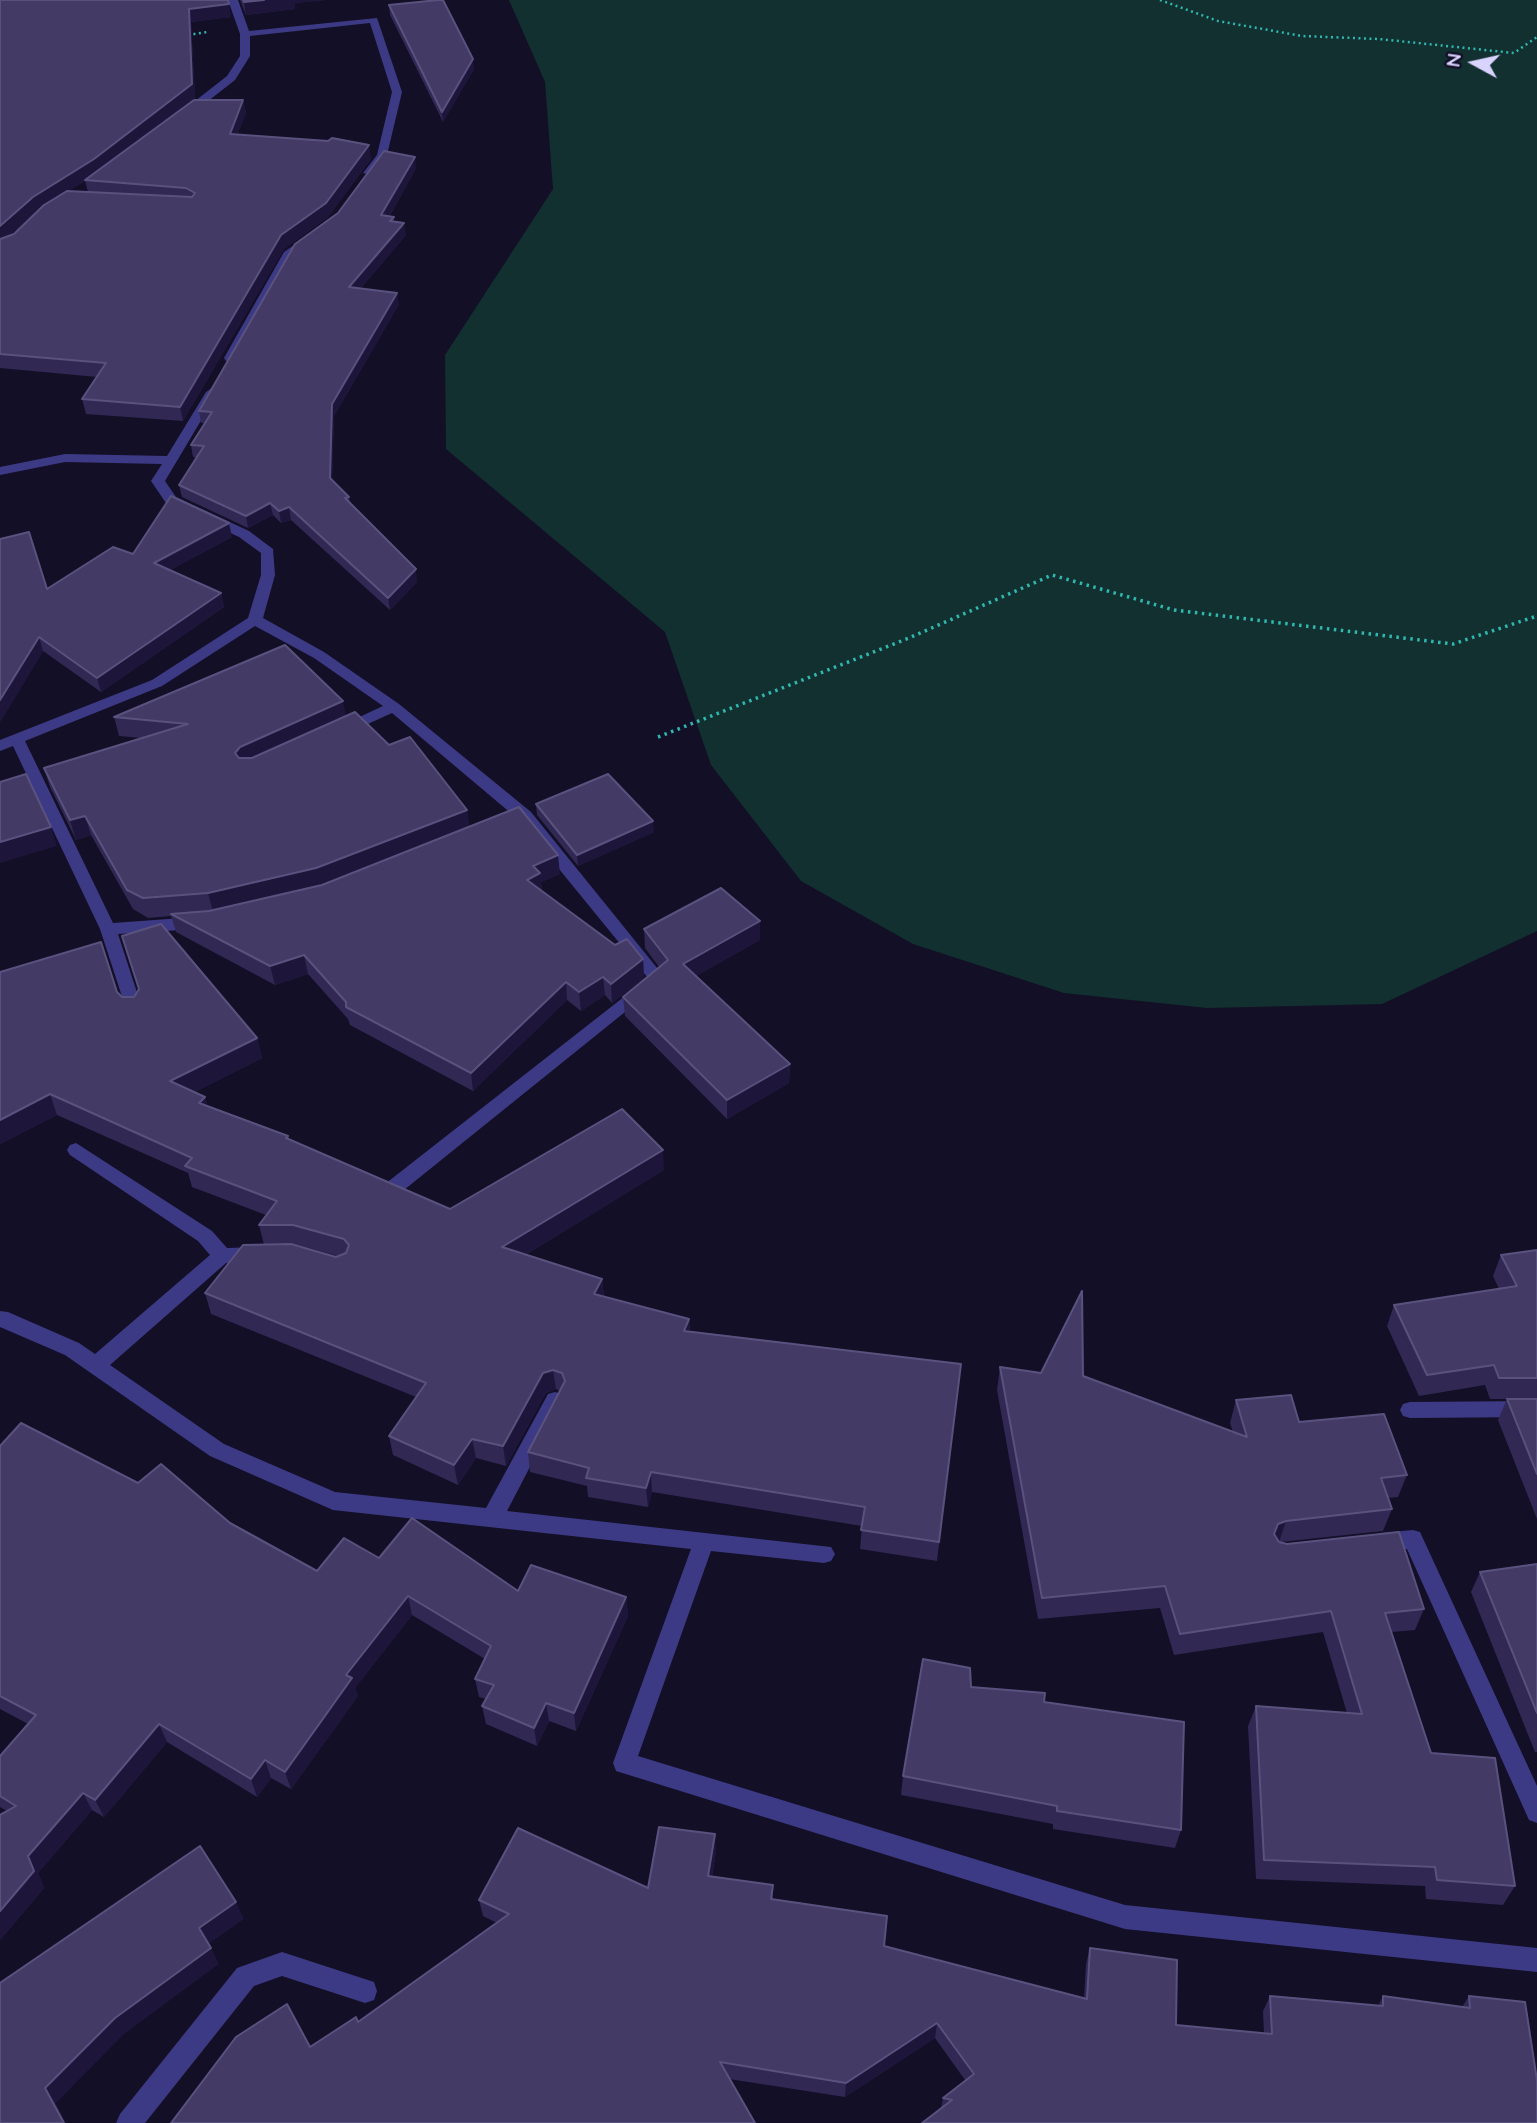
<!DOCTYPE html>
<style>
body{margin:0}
#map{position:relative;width:1537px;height:2123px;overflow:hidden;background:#130f26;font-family:Quicksand,sans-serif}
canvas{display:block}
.north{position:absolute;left:1439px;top:28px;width:70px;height:70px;-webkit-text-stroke:5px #130f26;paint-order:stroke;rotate:278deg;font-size:19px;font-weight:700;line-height:28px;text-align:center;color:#d9d4ff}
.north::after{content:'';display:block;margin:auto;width:24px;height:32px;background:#d9d4ff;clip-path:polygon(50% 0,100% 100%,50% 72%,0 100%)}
</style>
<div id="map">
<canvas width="1537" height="2123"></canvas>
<div class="north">N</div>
</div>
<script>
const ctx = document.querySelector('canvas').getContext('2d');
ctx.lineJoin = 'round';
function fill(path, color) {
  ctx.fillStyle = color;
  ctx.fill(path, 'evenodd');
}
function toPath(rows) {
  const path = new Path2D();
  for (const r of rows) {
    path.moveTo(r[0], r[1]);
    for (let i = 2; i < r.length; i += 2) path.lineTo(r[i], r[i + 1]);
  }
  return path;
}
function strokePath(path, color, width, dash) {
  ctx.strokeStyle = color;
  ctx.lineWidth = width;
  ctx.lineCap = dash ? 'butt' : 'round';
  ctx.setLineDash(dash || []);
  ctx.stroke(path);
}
const green = toPath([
 [509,0,1537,0,1537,931,1382,1004,1207,1008,1064,993,913,944,801,881,711,765,665,632,446,449,445,355,553,189,545,82]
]);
const pathFar1 = toPath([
 [1160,0,1218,21,1302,36,1379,39,1514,53,1537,37],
 [188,35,207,32]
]);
const path = toPath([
 [658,737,909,638,1052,575,1174,610,1453,644,1537,616]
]);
const minor = toPath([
 [228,0,238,0,249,31,377,18,402,92,387,155,372,175,363,173,377,155,392,92,370,23,250,36,250,56,235,80,189,116,181,116,181,112,227,76,240,56,240,34,228,0],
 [307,236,317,238,295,254,236,358,226,361,224,358,284,252,307,236],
 [212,388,218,392,165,481,176,497,249,531,273,549,275,575,263,618,324,652,399,704,531,812,666,979,399,1194,392,1196,385,1194,383,1189,385,1184,648,978,519,820,392,713,348,733,338,733,335,730,338,727,383,706,314,658,255,626,162,686,25,741,113,923,196,917,204,923,196,929,118,934,143,1011,140,1015,128,1015,100,929,13,746,0,751,0,740,152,680,248,618,261,575,261,553,239,537,166,503,151,481,162,464,65,462,0,475,0,467,65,454,167,456,206,392,212,388],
 [76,1143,212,1231,227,1248,257,1247,264,1249,266,1254,264,1259,257,1261,226,1263,110,1365,224,1444,335,1492,486,1508,548,1394,555,1392,562,1394,565,1400,507,1511,831,1547,835,1554,831,1561,824,1563,711,1551,638,1756,1125,1905,1537,1948,1537,1972,1125,1929,616,1771,613,1763,691,1549,333,1510,210,1456,65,1355,0,1327,0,1311,8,1312,79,1343,95,1354,210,1255,198,1241,70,1155,67,1150,70,1145,76,1143],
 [1537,1401,1537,1417,1410,1418,1403,1416,1400,1410,1403,1404,1410,1402,1537,1401],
 [1413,1530,1420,1532,1537,1786,1537,1823,1529,1820,1407,1549,1381,1551,1374,1549,1370,1542,1374,1535,1381,1533,1413,1530],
 [282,1952,374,1982,377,1991,374,2000,365,2003,282,1976,254,1986,145,2123,116,2123,120,2114,237,1968,282,1952]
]);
const wall = toPath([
 [0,0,231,17,191,22,195,98,150,133,243,100,246,113,237,135,371,159,328,217,284,249,183,421,86,414,82,399,97,377,0,368],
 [85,181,88,192,68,191],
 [42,207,14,234,8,237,37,211],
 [240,0,325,0,295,3,295,9,246,15],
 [389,5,474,69,443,122,390,15],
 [416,168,389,217,394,217,394,222,406,235,360,289,399,304,334,416,332,480,349,497,350,503,417,582,390,610,291,520,281,523,273,515,248,528,182,497,179,485,197,458,193,457,191,445,205,423,201,423,199,411],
 [232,537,170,570,221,593,224,607,101,692,43,651,0,722,47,589,133,554],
 [346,716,389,745,467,810,469,827,560,874,541,882,542,892,615,945,643,959,644,978,612,1003,605,995,581,1011,567,1000,473,1091,350,1025,348,1019,308,974,275,985,176,932,171,916,148,918,133,909,91,835,76,840,50,787,44,768,141,738,119,736,114,717],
 [536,804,654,832,578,866,537,815],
 [760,921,760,940,696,976,790,1064,789,1083,727,1119,625,1016,623,997,659,967,645,948,644,929],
 [122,936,257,1038,262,1058,195,1092,208,1106,288,1136,289,1139,450,1209,664,1170,525,1255,602,1279,604,1296,689,1319,690,1331,961,1364,937,1561,860,1549,862,1526,652,1492,648,1507,588,1497,587,1486,530,1472,528,1452,560,1391,556,1389,546,1393,506,1466,476,1458,458,1485,393,1455,389,1436,416,1397,211,1314,205,1293,264,1245,259,1225,266,1215,192,1187,188,1173,57,1115,0,1144,0,972,117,992,122,997,134,997,139,990],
 [295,1245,298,1245,338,1256,336,1257],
 [1537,1250,1537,1519,1498,1420,1507,1399,1523,1399,1490,1399,1485,1385,1419,1396,1387,1326,1394,1305,1499,1289,1493,1276,1501,1255],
 [1000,1367,1041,1373,1083,1376,1233,1432,1230,1423,1236,1400,1299,1422,1407,1475,1398,1497,1388,1498,1392,1509,1383,1531,1281,1542,1424,1609,1415,1630,1392,1632,1431,1753,1515,1886,1503,1905,1426,1899,1425,1886,1256,1879,1248,1726,1256,1706,1347,1713,1323,1632,1174,1655,1160,1608,1038,1619,997,1390],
 [0,1446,138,1483,230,1523,317,1571,379,1558,518,1591,626,1597,628,1616,576,1731,549,1721,537,1746,486,1724,482,1706,486,1699,479,1697,475,1679,485,1659,412,1615,355,1688,358,1696,291,1789,271,1778,257,1797,167,1742,104,1817,92,1810,38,1873,44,1888,0,1940,0,1815,7,1811,0,1807,0,1756,28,1724,0,1709],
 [1537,1564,1537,1752,1535,1752,1471,1592,1480,1572],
 [971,1687,1044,1702,1181,1830,1175,1848,1053,1829,1053,1824,901,1795,903,1776],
 [716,1851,712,1877,773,1885,773,1899,884,1946,1084,1998,1086,1964,1090,1948,1176,2025,1264,2034,1263,2011,1270,1996,1378,2006,1383,1996,1462,2007,1469,1996,1525,2002,941,2108,943,2098,965,2080,935,2038,845,2097,729,2079,310,2047,358,2022,497,1923,483,1916,479,1900,648,1888]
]);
const shadedWall = toPath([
 [264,0,325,0,295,3,295,9,246,15,244,2],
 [229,4,231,17,191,22,195,98,97,173,37,211,0,244,0,226,189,9],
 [473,59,474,69,443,122,442,112],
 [243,100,246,113,232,148,230,134],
 [369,145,371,159,328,217,284,249,183,421,180,407,281,235],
 [415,157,416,168,383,227,381,215],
 [404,223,406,235,351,299,349,287],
 [397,293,399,304,334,416,332,490,330,478,332,404],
 [270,503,273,515,248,528,246,516],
 [289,507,291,520,281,523,279,511],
 [229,523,232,537,157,577,154,563],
 [416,569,417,582,390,610,388,598],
 [221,593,224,607,101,692,97,678],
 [39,637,43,651,0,722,0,700],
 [343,701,347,720,244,767,235,753,240,747],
 [467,810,470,829,320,887,213,912,208,893],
 [85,816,91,835,76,840,70,820],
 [653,821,654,832,578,866,577,855],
 [51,827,57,846,0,863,0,842],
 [558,855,560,874,541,882,542,892,527,880,533,866],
 [760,921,760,940,684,983,683,964],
 [304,955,308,974,275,985,270,966],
 [643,959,644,978,612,1003,611,984],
 [603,977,605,995,581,1011,579,992],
 [566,982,567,1000,473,1091,471,1073],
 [257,1038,262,1058,176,1102,170,1081],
 [790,1064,789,1083,727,1119,727,1100],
 [50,1094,57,1115,0,1144,0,1120],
 [205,1097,211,1117,199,1103],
 [663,1150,664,1170,505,1267,502,1247],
 [602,1279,604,1299,594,1294],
 [689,1319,690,1339,684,1331],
 [553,1370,556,1389,546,1393,506,1466,503,1446,543,1373],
 [472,1439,476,1458,458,1485,454,1465],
 [651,1472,652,1492,648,1507,646,1488],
 [1286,1521,1279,1542,1274,1534,1278,1524],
 [408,1596,412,1615,355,1688,358,1696,291,1789,285,1772,346,1675],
 [626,1597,628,1616,576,1731,574,1713],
 [546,1703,549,1721,537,1746,534,1728],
 [159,1724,167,1742,104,1817,95,1800],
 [265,1760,271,1778,257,1797,251,1779],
 [83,1793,92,1810,38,1873,44,1888,0,1940,0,1911,28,1856],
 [715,1834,716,1851,709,1893,708,1876],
 [236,1902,244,1919,207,1945,199,1928],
 [211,1948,219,1964,124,2034,56,2103,66,2123,64,2123,45,2088,115,2018],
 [937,2023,935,2038,845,2097,846,2083]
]);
const building = toPath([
 [0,0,228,0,229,4,189,9,192,84,94,159,33,197,0,226,0,0],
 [243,0,264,0,244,2,243,0],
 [438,0,443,0,473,59,442,112,389,5,438,0],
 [194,100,243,100,230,134,328,141,332,138,369,145,326,203,281,235,180,407,82,399,106,363,0,354,0,239,14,234,44,205,67,191,192,197,195,193,186,188,85,180,194,100],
 [384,151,415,157,381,215,394,217,390,221,404,223,349,287,397,293,332,404,330,478,349,497,345,498,416,569,388,598,289,507,279,511,270,503,246,516,179,485,204,446,191,445,212,412,199,411,295,244,338,213,384,151],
 [171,496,229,523,154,563,221,593,97,678,39,637,0,700,0,539,29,532,47,589,113,547,133,554,171,496],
 [285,645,343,701,240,747,235,753,239,758,252,758,355,712,389,745,410,737,467,810,316,868,208,893,143,898,127,890,85,816,70,820,44,768,188,724,114,717,285,645],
 [26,774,51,827,0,842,0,782,26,774],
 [608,774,653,821,577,855,536,804,608,774],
 [519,807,558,855,533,866,540,873,527,880,615,945,627,939,643,959,611,984,603,977,579,992,566,982,471,1073,346,1007,346,1002,304,955,270,966,171,914,209,911,322,885,519,807],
 [721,888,760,921,683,964,790,1064,727,1100,623,997,668,960,644,929,721,888],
 [161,924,257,1038,170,1081,205,1097,199,1103,288,1136,286,1138,450,1209,622,1109,663,1150,502,1247,602,1279,594,1294,689,1319,684,1331,961,1364,939,1542,861,1530,865,1507,651,1472,646,1488,586,1478,589,1468,528,1452,565,1381,562,1373,553,1370,543,1373,503,1446,472,1439,454,1465,389,1436,426,1383,205,1293,243,1245,291,1244,336,1257,346,1253,349,1245,344,1239,293,1225,259,1225,277,1201,185,1166,192,1158,50,1094,0,1120,0,972,101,942,117,992,122,997,134,997,139,989,122,936,161,924],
 [1537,1250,1537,1378,1499,1378,1494,1365,1427,1375,1394,1305,1517,1286,1501,1255,1537,1250],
 [1082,1291,1083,1376,1247,1437,1236,1400,1291,1395,1299,1422,1384,1414,1407,1475,1381,1478,1392,1509,1286,1521,1278,1524,1274,1534,1279,1542,1287,1544,1399,1532,1424,1609,1385,1613,1431,1753,1495,1758,1515,1886,1437,1880,1435,1867,1264,1860,1256,1706,1362,1714,1331,1611,1180,1634,1165,1586,1042,1598,1000,1367,1041,1373,1082,1291],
 [1507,1399,1537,1399,1537,1474,1507,1399],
 [21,1423,138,1483,161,1464,230,1523,317,1571,344,1538,379,1558,412,1518,518,1591,531,1565,626,1597,574,1713,546,1703,534,1728,482,1706,494,1685,475,1679,491,1646,408,1596,346,1675,352,1678,285,1772,265,1760,251,1779,159,1724,95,1800,83,1793,28,1856,34,1871,0,1911,0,1815,16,1806,0,1796,0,1756,36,1715,0,1696,0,1446,21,1423],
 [1537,1564,1537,1713,1480,1572,1537,1564],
 [923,1659,970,1668,971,1687,1045,1693,1044,1702,1184,1722,1181,1830,1057,1811,1057,1806,903,1776,923,1659],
 [659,1827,715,1834,708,1876,773,1885,771,1899,887,1916,884,1946,1087,1999,1090,1948,1177,1960,1176,2025,1272,2034,1270,1996,1383,2006,1383,1996,1470,2008,1469,1996,1525,2002,1537,2080,1537,2123,922,2123,952,2100,943,2098,974,2074,937,2023,846,2083,720,2062,755,2123,171,2123,236,2037,287,2004,310,2047,356,2017,358,2022,509,1914,479,1900,518,1828,648,1888,659,1827],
 [200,1846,236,1902,199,1928,211,1948,115,2018,45,2088,64,2123,0,2123,0,1983,200,1846]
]);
fill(green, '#12302f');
strokePath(pathFar1, '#2fb8b0', 2.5, [2, 3.5]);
strokePath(path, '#2fb8b0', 3.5, [2.5, 4.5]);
fill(minor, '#3d3a85');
fill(wall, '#312854');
fill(shadedWall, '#1d163a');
fill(building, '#433a66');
strokePath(building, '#5a527e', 2);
</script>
